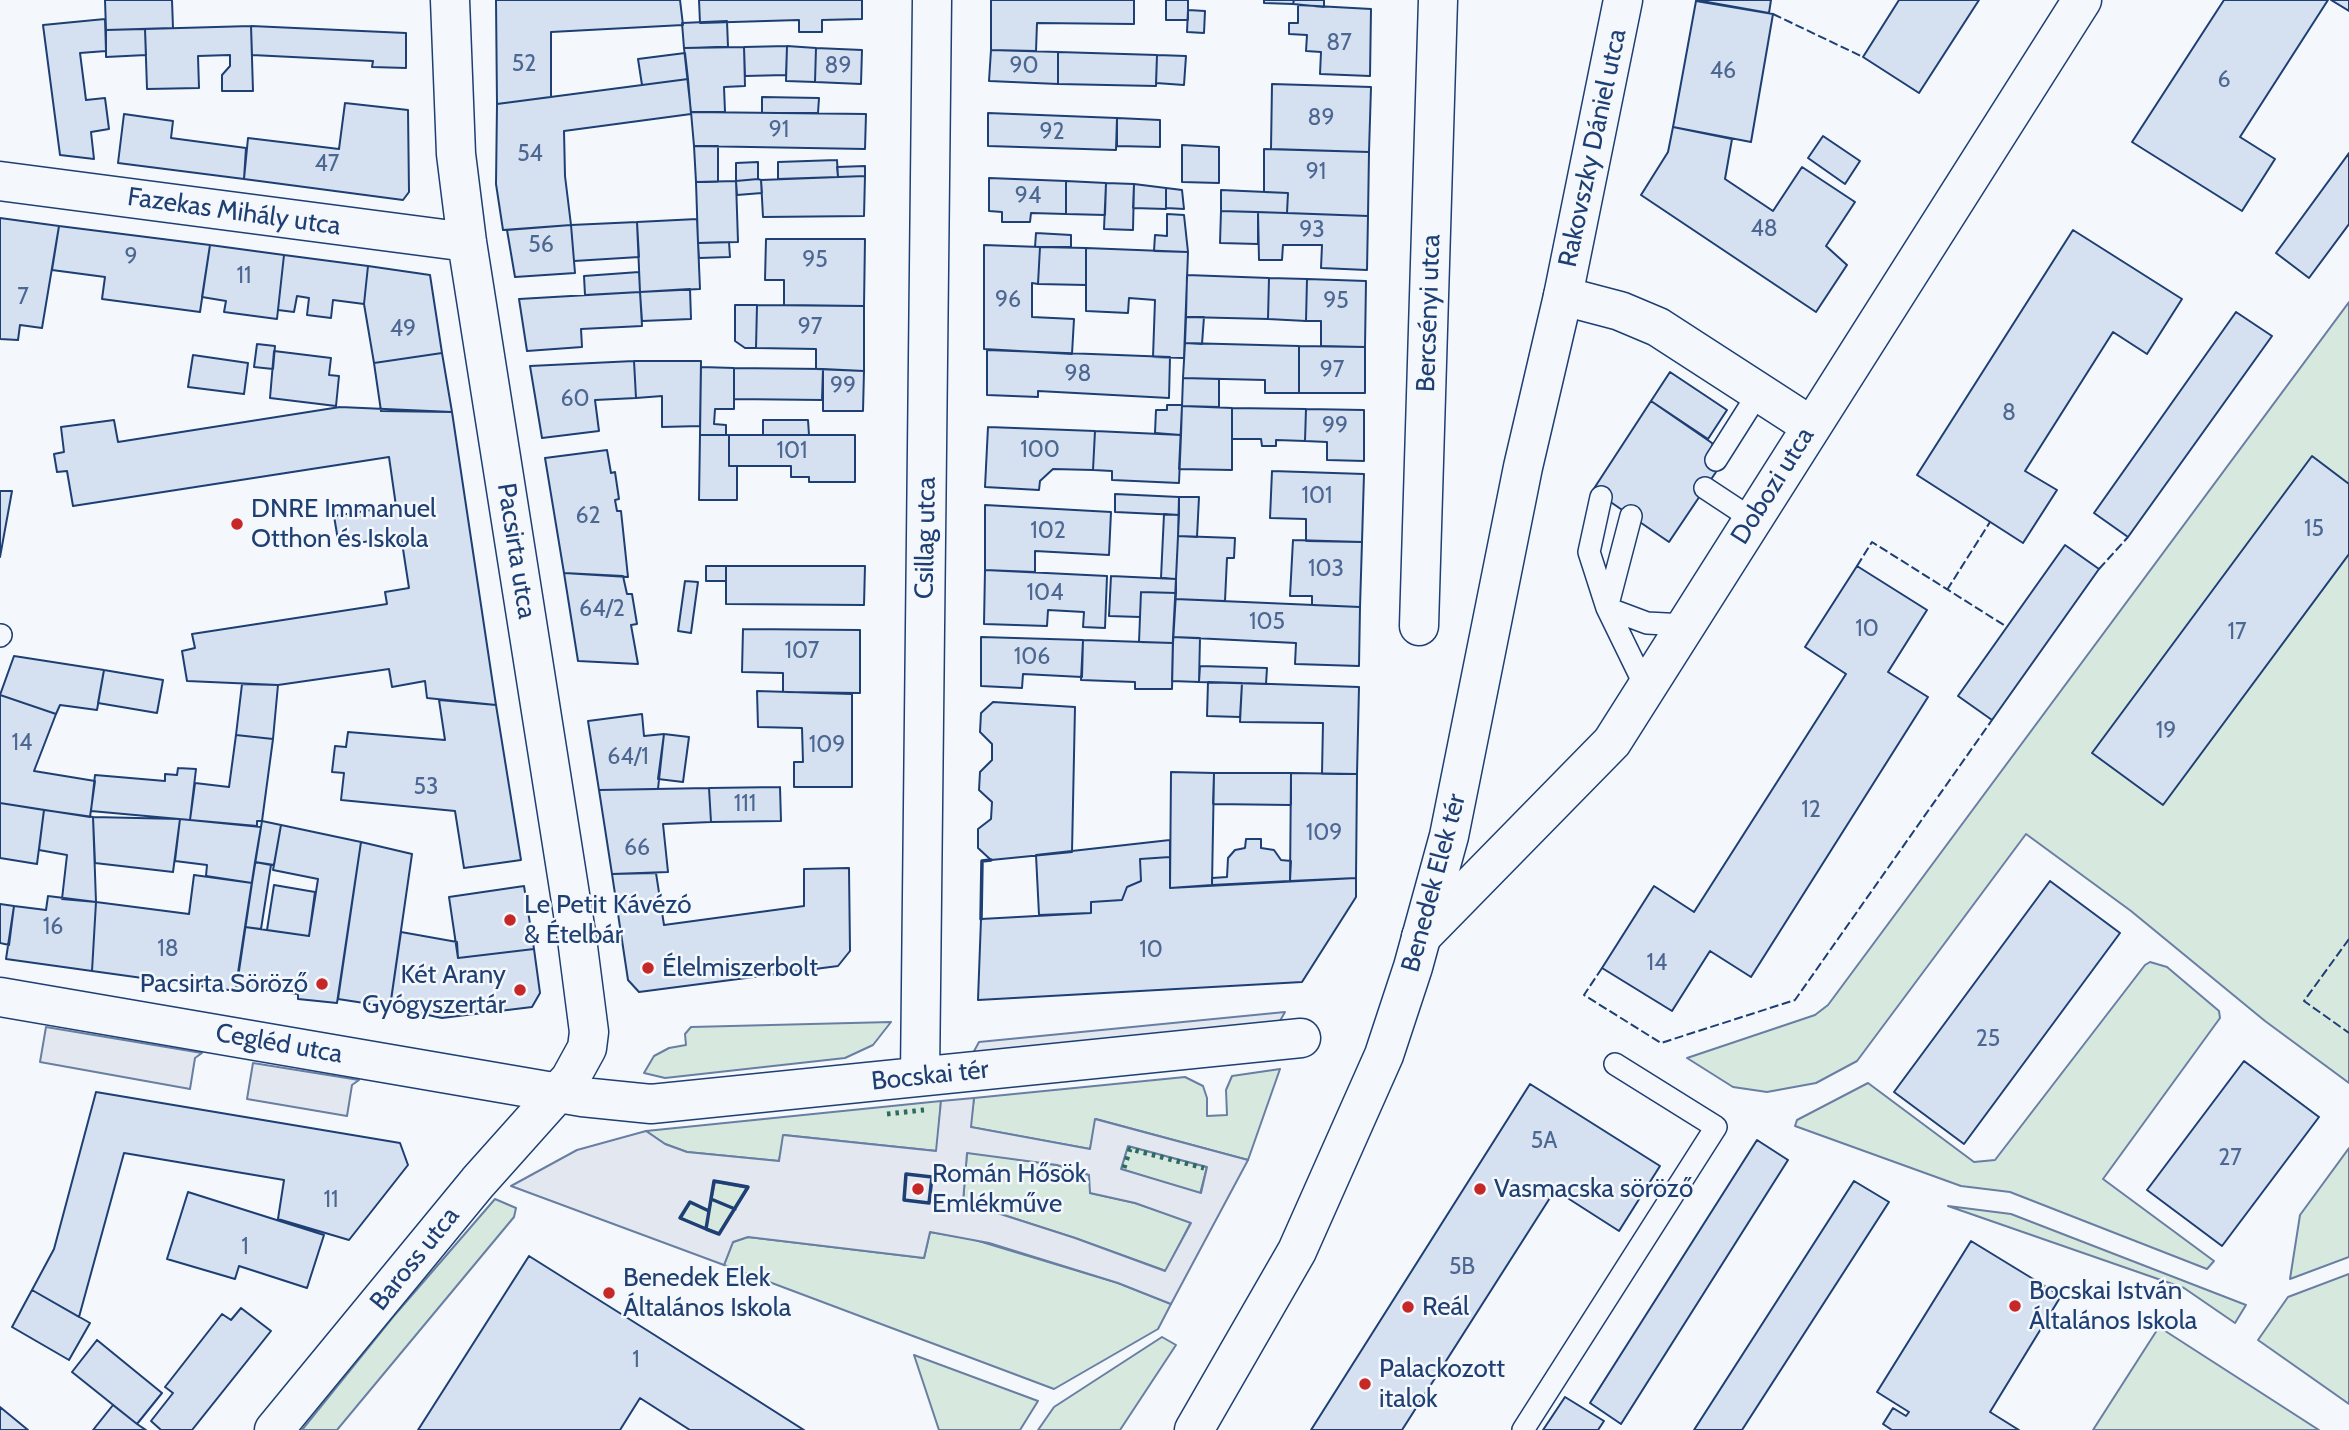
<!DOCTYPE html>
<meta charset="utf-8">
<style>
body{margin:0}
canvas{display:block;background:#f4f7fb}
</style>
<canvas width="2349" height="1430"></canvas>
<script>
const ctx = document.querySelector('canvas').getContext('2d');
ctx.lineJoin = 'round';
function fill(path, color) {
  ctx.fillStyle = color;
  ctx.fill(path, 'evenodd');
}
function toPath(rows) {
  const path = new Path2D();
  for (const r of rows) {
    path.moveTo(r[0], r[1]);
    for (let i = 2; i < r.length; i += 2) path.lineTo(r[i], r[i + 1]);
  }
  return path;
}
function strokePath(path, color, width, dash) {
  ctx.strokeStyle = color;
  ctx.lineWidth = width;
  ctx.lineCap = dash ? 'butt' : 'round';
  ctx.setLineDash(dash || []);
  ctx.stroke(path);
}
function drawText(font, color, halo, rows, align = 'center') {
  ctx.font = font + ' Cabin,sans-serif';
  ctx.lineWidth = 5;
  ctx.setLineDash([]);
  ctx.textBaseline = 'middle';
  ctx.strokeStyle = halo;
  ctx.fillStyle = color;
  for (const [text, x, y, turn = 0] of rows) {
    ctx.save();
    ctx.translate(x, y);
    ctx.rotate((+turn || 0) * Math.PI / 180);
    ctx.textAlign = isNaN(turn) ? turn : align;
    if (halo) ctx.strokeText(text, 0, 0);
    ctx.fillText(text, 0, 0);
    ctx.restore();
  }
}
const green = toPath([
 [2349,302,2349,1083,2265,1021,2131,911,2026,834,1857,1061,1816,1083,1767,1092,1733,1087,1687,1058,1815,1015,1828,1005,2349,302],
 [2150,962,2167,967,2219,1011,2220,1018,2103,1179,2214,1261,2207,1269,2010,1192,1961,1186,1795,1126,1797,1120,1868,1083,1974,1162,1995,1160,2145,965,2150,962],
 [891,1022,873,1045,845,1058,665,1078,644,1073,654,1056,669,1048,686,1045,685,1034,691,1027,891,1022],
 [1280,1069,1248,1160,1096,1119,1090,1149,970,1127,974,1098,1185,1077,1203,1086,1207,1098,1207,1116,1227,1115,1226,1090,1232,1076,1280,1069],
 [941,1101,937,1151,784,1135,779,1161,687,1152,665,1144,646,1131,941,1101],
 [1128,1146,1207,1167,1200,1194,1121,1169,1128,1146],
 [2349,1148,2349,1257,2290,1279,2300,1215,2349,1148],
 [967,1152,1057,1165,1090,1175,1090,1193,1135,1203,1191,1222,1166,1271,1075,1238,963,1202,967,1152],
 [714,1181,748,1187,719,1234,680,1218,690,1202,714,1181],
 [495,1199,516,1208,514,1217,337,1430,302,1430,393,1317,495,1199],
 [1948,1206,2011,1214,2246,1305,2235,1323,2184,1288,1948,1206],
 [930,1232,972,1239,1118,1283,1171,1304,1158,1329,1054,1389,724,1265,733,1242,748,1237,924,1258,930,1232],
 [2349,1274,2349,1404,2258,1340,2288,1297,2349,1274],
 [2159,1327,2319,1430,2093,1430,2159,1327],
 [1162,1337,1176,1345,1120,1430,1038,1430,1054,1407,1162,1337],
 [914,1355,1038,1401,1020,1430,939,1430,914,1355]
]);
const parking = toPath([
 [1285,1012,1272,1035,967,1064,979,1042,1285,1012],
 [46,1027,202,1053,195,1058,190,1089,40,1062,46,1027],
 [253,1063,359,1080,352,1085,347,1116,247,1099,253,1063],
 [974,1098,971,1127,1090,1149,1095,1119,1248,1160,1171,1304,1118,1283,989,1243,930,1232,924,1258,748,1237,733,1242,724,1265,511,1186,577,1150,646,1131,665,1144,687,1152,779,1161,783,1135,936,1151,941,1101,974,1098],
 [1128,1146,1207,1167,1201,1193,1121,1169,1128,1146],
 [967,1153,1057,1165,1089,1175,1090,1193,1135,1203,1191,1223,1165,1271,1075,1238,963,1202,967,1153],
 [715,1182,748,1188,719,1234,681,1218,690,1202,709,1211,715,1182]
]);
const building = toPath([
 [105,0,172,0,173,28,106,30,105,0],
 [496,0,680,0,683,25,551,32,551,97,497,104,496,0],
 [699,0,862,0,862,19,822,20,822,32,799,32,799,20,700,23,699,0],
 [991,0,1134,0,1134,24,1037,23,1036,51,991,50,991,0],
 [1166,0,1188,0,1188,20,1166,20,1166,0],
 [1264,0,1294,0,1293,4,1264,3,1264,0],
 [1294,0,1324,0,1324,7,1293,4,1294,0],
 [1696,0,1771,0,1769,13,1696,0],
 [1899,0,1979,0,1919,93,1863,57,1899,0],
 [2224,0,2328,0,2240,137,2275,159,2242,211,2132,142,2224,0],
 [2331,0,2349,0,2349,11,2331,0],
 [1696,1,1773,14,1751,142,1673,127,1696,1],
 [1298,5,1371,9,1370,76,1320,74,1321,52,1306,51,1307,35,1289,34,1289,23,1298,23,1298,5],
 [1188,10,1205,11,1204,33,1187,32,1188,10],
 [105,19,106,51,80,53,86,100,105,98,109,129,91,132,94,159,60,155,43,25,105,19],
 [727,21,728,47,684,48,682,23,727,21],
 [251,26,253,91,222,91,222,75,230,66,230,55,198,56,199,88,147,89,145,29,251,26],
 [251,26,406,33,406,68,372,67,373,61,252,55,251,26],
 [145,29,146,55,106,57,106,30,145,29],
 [787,46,786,75,745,76,744,47,787,46],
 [787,46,816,48,815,82,786,81,787,46],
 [744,47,745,86,724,87,725,112,691,112,684,48,744,47],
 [816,48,862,50,861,84,815,82,816,48],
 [991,50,1058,52,1058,84,989,81,991,50],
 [1058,52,1157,55,1156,86,1058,84,1058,52],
 [685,53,688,79,642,85,638,59,685,53],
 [1157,55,1186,56,1184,85,1156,83,1157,55],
 [688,79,691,114,564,131,565,176,571,225,503,230,496,184,497,104,688,79],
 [1272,84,1371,87,1369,152,1271,149,1272,84],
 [762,97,819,98,818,113,762,113,762,97],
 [345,103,408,110,409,192,403,200,244,179,248,138,339,149,345,103],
 [691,112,866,114,865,149,694,146,691,112],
 [988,113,1117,118,1116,150,988,146,988,113],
 [124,114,173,121,171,138,246,148,244,179,118,163,124,114],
 [1117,118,1160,120,1160,147,1117,146,1117,118],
 [1673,127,1732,139,1725,179,1773,211,1802,167,1855,202,1826,246,1847,265,1816,312,1641,195,1668,152,1673,127],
 [1823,136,1860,161,1845,184,1808,158,1823,136],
 [1182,145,1219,147,1219,183,1182,182,1182,145],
 [694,146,718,146,718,182,696,182,694,146],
 [1264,149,1369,152,1368,216,1287,213,1288,193,1264,192,1264,149],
 [2349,153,2349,224,2309,278,2276,253,2349,153],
 [837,160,838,177,778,179,778,162,837,160],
 [758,162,758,179,736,181,736,163,758,162],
 [865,166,865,176,838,177,837,167,865,166],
 [865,176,864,216,763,217,761,180,865,176],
 [989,178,1066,181,1066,214,1031,213,1030,222,1002,222,1002,212,989,211,989,178],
 [758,179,761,180,762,193,737,195,736,181,758,179],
 [736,181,738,242,698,243,696,182,736,181],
 [1066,181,1106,183,1105,215,1066,214,1066,181],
 [1106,183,1134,184,1133,230,1104,229,1106,183],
 [1134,184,1166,188,1166,209,1133,208,1134,184],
 [1166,188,1182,190,1184,209,1166,208,1166,188],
 [1221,190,1288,193,1287,213,1221,211,1221,190],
 [1221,211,1258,212,1258,244,1220,243,1221,211],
 [1258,212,1368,216,1367,270,1321,268,1322,245,1283,245,1282,260,1259,260,1258,212],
 [1167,214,1184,215,1188,252,1154,251,1155,235,1167,236,1167,214],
 [0,218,59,226,42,328,20,325,18,340,0,339,0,218],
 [697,219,700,289,640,292,637,222,697,219],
 [637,222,639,257,574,261,571,225,637,222],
 [571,225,575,273,515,277,507,230,571,225],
 [59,226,210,245,200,312,102,299,105,277,52,270,59,226],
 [2073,230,2182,299,2147,354,2113,332,2025,471,2057,490,2023,543,1917,475,2073,230],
 [1036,233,1071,235,1071,247,1035,247,1036,233],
 [766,239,865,239,864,306,784,305,784,280,765,280,766,239],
 [729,242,730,257,699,258,698,243,729,242],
 [210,245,284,255,277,319,224,312,226,301,202,297,210,245],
 [984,245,1040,247,1038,284,1032,283,1032,317,1074,319,1072,354,984,349,984,245],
 [1040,247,1086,248,1086,285,1038,284,1040,247],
 [1086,248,1188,252,1184,358,1153,357,1155,300,1129,298,1128,313,1086,311,1086,248],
 [284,255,368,266,364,304,333,300,331,318,307,315,309,298,297,296,294,312,278,310,284,255],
 [368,266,430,275,442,353,374,363,364,304,368,266],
 [639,272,640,292,585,295,584,276,639,272],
 [1187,275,1269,278,1268,319,1186,317,1187,275],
 [1269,278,1307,279,1306,321,1268,319,1269,278],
 [1307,279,1366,281,1365,347,1321,346,1321,321,1306,321,1307,279],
 [690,289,691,319,642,321,640,292,690,289],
 [640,292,642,326,581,329,582,347,527,351,519,299,640,292],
 [735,305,757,305,756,348,745,348,735,341,735,305],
 [757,305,864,306,864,371,816,369,816,349,756,348,757,305],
 [2236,312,2272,336,2128,537,2094,513,2236,312],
 [1186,317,1204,317,1202,344,1185,343,1186,317],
 [1185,343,1299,346,1299,393,1265,393,1265,380,1183,378,1185,343],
 [257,344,275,346,273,369,254,367,257,344],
 [1299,346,1365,347,1365,393,1299,393,1299,346],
 [987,350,1170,357,1169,398,1038,391,1038,397,987,395,987,350],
 [274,351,331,358,329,375,339,376,336,406,270,398,274,351],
 [442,353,452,412,381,411,374,363,442,353],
 [193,355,248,363,244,394,188,387,193,355],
 [634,361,636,398,595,400,599,431,542,438,530,366,634,361],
 [634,361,701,361,700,426,662,427,662,396,636,398,634,361],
 [701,367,734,368,734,409,715,409,714,424,726,425,726,435,700,435,701,367],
 [734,368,823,369,822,400,734,399,734,368],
 [823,369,864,371,863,411,823,411,823,369],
 [1670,372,1727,410,1708,439,1651,401,1670,372],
 [1183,378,1219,379,1219,407,1182,406,1183,378],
 [1651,401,1712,443,1718,469,1669,542,1593,490,1651,401],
 [1167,405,1182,405,1181,435,1155,433,1156,410,1167,410,1167,405],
 [1182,406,1232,408,1232,470,1179,469,1182,406],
 [340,407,452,412,496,705,427,698,425,681,392,687,389,669,278,685,187,681,182,651,195,648,192,634,387,604,385,592,409,588,401,536,339,546,334,516,396,506,389,457,73,506,67,471,57,472,54,454,64,452,61,427,114,420,118,442,340,407],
 [1232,408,1306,409,1305,441,1276,440,1276,446,1262,446,1261,439,1232,439,1232,408],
 [1306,409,1364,410,1364,461,1327,460,1327,442,1305,441,1306,409],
 [763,420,808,420,809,435,763,435,763,420],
 [988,427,1095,431,1093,470,1053,469,1040,481,1039,490,985,487,988,427],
 [1095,431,1181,435,1179,483,1112,480,1112,471,1093,470,1095,431],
 [700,435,729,435,729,466,737,466,737,500,699,500,700,435],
 [729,435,855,435,855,482,809,482,809,477,791,477,791,466,729,466,729,435],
 [607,450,611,473,615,472,619,499,615,500,617,511,621,511,628,577,564,573,545,458,607,450],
 [2312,456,2349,484,2349,554,2163,805,2092,753,2312,456],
 [1272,471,1364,474,1362,542,1306,541,1306,519,1270,518,1272,471],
 [0,491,12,491,0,557,0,491],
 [1115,494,1179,497,1179,515,1115,512,1115,494],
 [1179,497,1199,497,1197,537,1178,536,1179,497],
 [985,505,1111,512,1109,555,1035,551,1035,572,985,570,985,505],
 [1164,514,1179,515,1176,579,1161,578,1164,514],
 [1178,536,1235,538,1234,558,1227,558,1225,601,1175,599,1178,536],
 [1293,540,1362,542,1360,607,1312,605,1312,596,1290,596,1293,540],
 [2065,545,2099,569,1992,720,1958,696,2065,545],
 [706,566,726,566,726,581,706,581,706,566],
 [726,566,865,566,864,605,726,604,726,566],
 [1857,566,1927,610,1888,672,1928,697,1751,977,1710,951,1672,1011,1602,968,1654,886,1694,912,1846,674,1805,647,1857,566],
 [985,570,1107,576,1105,628,1083,627,1084,612,1048,610,1047,626,984,624,985,570],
 [564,573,623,576,627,594,632,594,637,624,631,625,638,664,578,661,564,573],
 [1111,576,1176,579,1176,593,1141,592,1140,617,1109,616,1111,576],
 [685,581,698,582,691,633,678,631,685,581],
 [1141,592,1176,593,1173,643,1139,642,1141,592],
 [1175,599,1360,607,1359,666,1295,664,1296,643,1173,637,1175,599],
 [743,629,860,630,860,693,783,692,783,673,742,672,743,629],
 [981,637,1083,640,1082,677,1023,674,1022,688,981,686,981,637],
 [1173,637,1200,638,1199,682,1172,681,1173,637],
 [1083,640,1173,643,1172,689,1135,689,1135,682,1081,680,1083,640],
 [14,656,104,670,97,710,60,705,56,714,0,695,14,656],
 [1200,666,1267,668,1266,684,1199,682,1200,666],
 [104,670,163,680,157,713,98,703,104,670],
 [1208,682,1242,683,1240,717,1207,716,1208,682],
 [1242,683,1359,687,1357,774,1322,774,1323,723,1240,722,1242,683],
 [242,684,278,685,273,739,236,735,242,684],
 [757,691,852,694,852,787,794,787,794,762,803,762,802,728,758,727,757,691],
 [0,695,56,714,34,771,95,781,90,817,0,803,0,695],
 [439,700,496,705,521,860,464,868,455,811,341,800,344,773,332,772,335,746,346,747,348,732,445,740,439,700],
 [993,702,1075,707,1072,852,991,860,978,848,978,829,991,819,992,802,979,790,980,772,992,760,992,744,980,732,981,713,993,702],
 [642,714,644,736,664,734,658,789,599,790,588,721,642,714],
 [664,734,689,737,683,782,658,779,664,734],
 [236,735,273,739,262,821,257,821,257,826,190,820,195,783,229,787,236,735],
 [178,768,196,769,190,820,91,811,95,775,165,781,165,774,177,775,178,768],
 [1171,772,1214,773,1212,885,1170,888,1171,772],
 [1214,773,1291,773,1291,805,1213,804,1214,773],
 [1291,773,1357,774,1356,878,1290,881,1291,773],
 [780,787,781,821,711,822,709,788,780,787],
 [709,788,711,822,663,824,668,872,612,874,599,790,709,788],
 [0,803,44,810,37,864,0,858,0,803],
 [44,810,93,817,96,902,62,899,67,855,39,850,44,810],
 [93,817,180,819,173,872,95,863,93,817],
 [180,819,261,827,252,883,206,876,207,865,175,861,180,819],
 [262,821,281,825,274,865,255,862,262,821],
 [281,825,361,842,337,1003,298,999,298,994,236,986,245,927,309,936,318,879,273,870,281,825],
 [1246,839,1261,839,1261,848,1274,850,1281,860,1291,861,1290,881,1212,885,1212,878,1227,877,1228,858,1235,850,1245,848,1246,839],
 [1170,840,1170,857,1140,859,1141,881,1127,887,1122,900,1091,902,1091,913,1039,915,1036,855,1170,840],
 [361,842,412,854,390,1007,338,999,361,842],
 [1170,857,1170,888,1356,878,1356,897,1302,982,978,1000,981,919,1091,913,1091,902,1122,900,1127,887,1141,881,1140,859,1170,857],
 [255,862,271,865,261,929,245,927,255,862],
 [849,868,850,951,838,966,639,992,628,980,612,874,656,873,664,925,804,906,804,869,849,868],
 [194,875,252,883,236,991,92,971,96,902,189,914,194,875],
 [2050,881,2120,933,1964,1144,1894,1092,2050,881],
 [274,885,315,892,309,936,267,930,274,885],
 [524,886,534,949,458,958,449,897,524,886],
 [48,896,96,902,92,971,6,959,14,906,46,910,48,896],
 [0,904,14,906,9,945,0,943,0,904],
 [401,932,457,942,458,958,534,949,540,993,532,1007,442,1018,390,1007,401,932],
 [2244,1061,2319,1117,2222,1246,2147,1190,2244,1061],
 [1530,1084,1660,1166,1619,1231,1555,1190,1402,1430,1311,1430,1530,1084],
 [96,1092,400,1143,408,1165,349,1240,278,1219,284,1180,124,1153,79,1317,32,1290,54,1249,96,1092],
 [1757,1140,1788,1160,1621,1424,1590,1403,1757,1140],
 [1854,1181,1889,1202,1742,1430,1694,1430,1854,1181],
 [188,1192,324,1235,307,1288,239,1266,235,1279,167,1259,188,1192],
 [1971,1241,2061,1296,1990,1412,2019,1430,1892,1430,1883,1424,1893,1408,1906,1416,1909,1412,1877,1392,1971,1241],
 [529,1256,653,1334,804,1430,690,1430,640,1398,620,1430,418,1430,529,1256],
 [32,1290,90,1323,69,1360,12,1327,32,1290],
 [241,1308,271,1331,192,1430,161,1430,151,1421,173,1393,165,1387,222,1314,231,1320,241,1308],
 [97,1340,162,1393,137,1424,72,1372,97,1340],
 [1565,1397,1604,1421,1598,1430,1543,1430,1565,1397],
 [113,1405,137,1424,146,1430,93,1430,113,1405],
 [0,1407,28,1430,0,1430,0,1407]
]);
const service = toPath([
 [1716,460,1759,392],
 [1705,488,1752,519],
 [1601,497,1589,552,1607,608,1646,688],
 [1607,608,1631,516],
 [1607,608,1647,623,1685,625],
 [0,636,1,635],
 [1523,1430,1716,1127,1615,1064]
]);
const minor = toPath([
 [0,181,467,242],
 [1563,296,1620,311,1658,327,1811,426],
 [1419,626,1438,0],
 [1421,937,1612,742,2082,0],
 [0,997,582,1097,651,1104,1301,1038],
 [920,1076,932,0],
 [274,1430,478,1182,570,1079,587,1048,589,1032,577,939,467,242,456,154,450,0]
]);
const primary = toPath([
 [1194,1430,1297,1251,1384,1055,1413,967,1449,836,1523,467,1563,296,1623,0]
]);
const hedge = toPath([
 [887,1114,924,1110],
 [1124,1168,1130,1149,1204,1168]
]);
const fence = toPath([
 [1773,14,1863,57],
 [1857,566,1872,542,2007,627],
 [2099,569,2128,537],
 [1947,590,1990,522],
 [2349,939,2304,1001,2349,1033],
 [1602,968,1584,995,1661,1043,1795,1000,1992,720]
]);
const wall = toPath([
 [981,919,982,861,991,860],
 [906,1174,932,1177,929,1203,904,1200,906,1174],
 [711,1199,735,1209],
 [706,1229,714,1181,748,1187,719,1234,706,1229,680,1218,690,1202,709,1211]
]);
const markers = [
 [237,524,7,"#c62828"],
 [510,920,7,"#c62828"],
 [648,968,7,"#c62828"],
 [322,984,7,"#c62828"],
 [520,990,7,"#c62828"],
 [918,1189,7,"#c62828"],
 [1480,1189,7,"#c62828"],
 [609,1293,7,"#c62828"],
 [2015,1306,7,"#c62828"],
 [1408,1307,7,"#c62828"],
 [1365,1384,7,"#c62828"]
];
const numberNames = [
 ["87",1339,43],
 ["52",524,64],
 ["89",838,66],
 ["90",1024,66],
 ["46",1723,71],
 ["6",2224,80],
 ["89",1321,118],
 ["91",779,130],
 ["92",1052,132],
 ["54",530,154],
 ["47",327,164],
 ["91",1316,172],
 ["94",1028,196],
 ["48",1764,229],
 ["93",1312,230],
 ["56",541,245],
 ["9",131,257],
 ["95",815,260],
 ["11",244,276],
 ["7",23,297],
 ["96",1008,300],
 ["95",1336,301],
 ["97",810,327],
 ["49",403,329],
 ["97",1332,370],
 ["98",1078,374],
 ["99",843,386],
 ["60",575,399],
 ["8",2009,413],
 ["99",1335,426],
 ["100",1040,450],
 ["101",792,451],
 ["101",1317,496],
 ["62",588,516],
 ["15",2314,529],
 ["102",1048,531],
 ["103",1326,569],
 ["104",1045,593],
 ["64/2",602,609],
 ["105",1267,622],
 ["10",1867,629],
 ["17",2237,632],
 ["107",802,651],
 ["106",1032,657],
 ["19",2166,731],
 ["14",22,743],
 ["109",827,745],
 ["64/1",628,757],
 ["53",426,787],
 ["111",745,804],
 ["12",1811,810],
 ["109",1324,833],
 ["66",637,848],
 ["16",53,927],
 ["18",168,949],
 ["10",1151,950],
 ["14",1657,963],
 ["25",1988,1039],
 ["5A",1544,1141],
 ["27",2230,1158],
 ["11",331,1200],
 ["1",245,1247],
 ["5B",1462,1267],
 ["1",636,1360]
];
const streetNames = [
 ["Rakovszky Dániel utca",1593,148,-78],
 ["Fazekas Mihály utca",234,212,8],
 ["Bercsényi utca",1429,313,-88],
 ["Dobozi utca",1773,486,-58],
 ["Csillag utca",926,538,-89],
 ["Pacsirta utca",516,551,81],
 ["Benedek Elek tér",1434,883,-75],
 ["Cegléd utca",279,1044,10],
 ["Bocskai tér",930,1076,-6],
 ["Baross utca",415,1259,-51]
];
const poiNames = [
 ["DNRE Immanuel",251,509],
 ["Otthon és Iskola",251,539],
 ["Le Petit Kávézó",524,905],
 ["& Ételbár",524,935],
 ["Élelmiszerbolt",662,968],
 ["Két Arany",506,975,"right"],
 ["Gyógyszertár",506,1005,"right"],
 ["Pacsirta Söröző",308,984,"right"],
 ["Román Hősök",932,1174],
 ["Emlékműve",932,1204],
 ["Vasmacska söröző",1494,1189],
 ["Benedek Elek",623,1278],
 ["Általános Iskola",623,1308],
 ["Bocskai István",2029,1291],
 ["Általános Iskola",2029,1321],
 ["Reál",1422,1307],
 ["Palackozott",1379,1369],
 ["italok",1379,1399]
];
fill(green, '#d7e8df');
strokePath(green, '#687fa3', 2);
fill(parking, '#e3e8f0');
strokePath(parking, '#687fa3', 2);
fill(building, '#d5e0f0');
strokePath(building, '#1d3f73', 2);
strokePath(service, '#1d3f73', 24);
strokePath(minor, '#1d3f73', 41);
strokePath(primary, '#1d3f73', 41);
strokePath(service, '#f4f7fb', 21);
strokePath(minor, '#f4f7fb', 38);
strokePath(primary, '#f4f7fb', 38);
strokePath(hedge, '#2c6c60', 5, [3.5, 5]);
strokePath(fence, '#1d3f73', 2, [9, 3.5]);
strokePath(wall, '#1d3f73', 3.5);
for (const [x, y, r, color] of markers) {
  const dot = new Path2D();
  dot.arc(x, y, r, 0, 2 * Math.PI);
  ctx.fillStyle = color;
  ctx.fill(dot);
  strokePath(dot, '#f4f7fb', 2.5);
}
drawText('23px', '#4b6792', null, numberNames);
drawText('26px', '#1d3f73', '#f4f7fb', streetNames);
drawText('26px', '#1d3f73', '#f4f7fb', poiNames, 'left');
</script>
